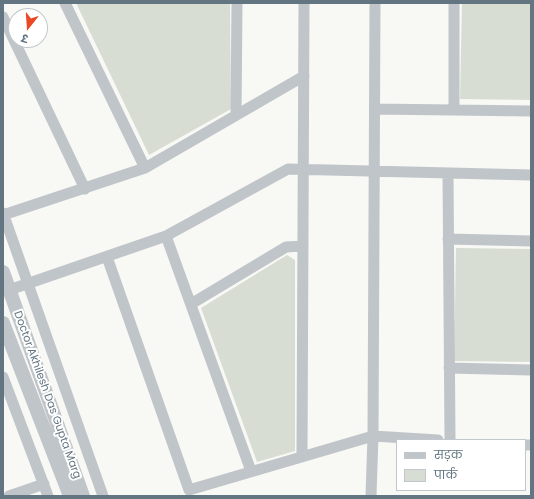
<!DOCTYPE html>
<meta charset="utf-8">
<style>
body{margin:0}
#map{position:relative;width:534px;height:499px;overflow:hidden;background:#f8f8f5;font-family:Poppins,"Noto Sans Devanagari",sans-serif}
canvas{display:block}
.frame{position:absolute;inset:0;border:4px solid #627581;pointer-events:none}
.legend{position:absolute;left:396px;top:439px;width:130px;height:52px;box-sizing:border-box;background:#fff;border:1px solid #c0c8cd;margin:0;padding:5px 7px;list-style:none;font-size:12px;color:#627581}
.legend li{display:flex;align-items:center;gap:8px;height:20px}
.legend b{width:20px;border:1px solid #c0c8cd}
.north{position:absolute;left:8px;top:8px;width:40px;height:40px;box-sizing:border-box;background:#fff;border:1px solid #c0c8cd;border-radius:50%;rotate:197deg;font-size:11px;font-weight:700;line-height:16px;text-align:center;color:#627581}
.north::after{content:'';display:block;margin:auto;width:14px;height:18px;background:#eb4722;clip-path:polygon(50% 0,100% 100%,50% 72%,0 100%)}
</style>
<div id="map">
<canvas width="534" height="499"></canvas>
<div class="frame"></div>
<ul class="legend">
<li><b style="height:5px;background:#c0c5c9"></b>सड़क</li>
<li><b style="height:11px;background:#d8ddd4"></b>पार्क</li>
</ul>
<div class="north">उ</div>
</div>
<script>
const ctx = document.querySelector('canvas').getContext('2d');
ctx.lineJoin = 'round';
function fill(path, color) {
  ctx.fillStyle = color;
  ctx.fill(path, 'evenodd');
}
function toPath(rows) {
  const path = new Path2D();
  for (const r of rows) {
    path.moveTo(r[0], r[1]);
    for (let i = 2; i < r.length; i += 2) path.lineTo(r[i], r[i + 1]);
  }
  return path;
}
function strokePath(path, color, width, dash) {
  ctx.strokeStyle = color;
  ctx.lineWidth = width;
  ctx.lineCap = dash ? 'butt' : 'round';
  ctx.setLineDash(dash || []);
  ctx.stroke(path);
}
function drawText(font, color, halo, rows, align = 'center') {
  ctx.font = font + ' Poppins,sans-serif';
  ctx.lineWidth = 4;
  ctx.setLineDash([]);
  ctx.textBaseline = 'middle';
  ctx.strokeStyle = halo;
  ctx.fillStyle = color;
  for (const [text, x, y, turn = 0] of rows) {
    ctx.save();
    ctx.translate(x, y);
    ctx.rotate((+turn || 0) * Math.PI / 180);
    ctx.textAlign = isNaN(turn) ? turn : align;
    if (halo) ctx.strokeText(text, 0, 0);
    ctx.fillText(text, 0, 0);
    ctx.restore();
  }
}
const green = toPath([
 [76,3,230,3,231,109,149,155],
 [462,3,531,3,531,100,460,99],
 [456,248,531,249,531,362,454,361],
 [287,255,295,260,295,451,257,462,201,308]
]);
const minor = toPath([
 [65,3,145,168],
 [3,17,85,189],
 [375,109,531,111],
 [454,110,454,3],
 [236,115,237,3],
 [448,173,450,440],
 [3,213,103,496],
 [3,215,145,168,304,76],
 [166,236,251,471],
 [448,239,531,241],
 [107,257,189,490,373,436,438,440],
 [9,290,166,236,288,169,531,175],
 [191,304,286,247,303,246],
 [449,368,531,370],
 [3,377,48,496],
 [525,445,531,445],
 [302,456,304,3],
 [9,496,44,484],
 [371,496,373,436,375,3]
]);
const tertiary = toPath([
 [3,272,83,496],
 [3,323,70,496]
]);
const streetNames = [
 ["Doctor Akhilesh Das Gupta Marg",47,395,70]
];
fill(green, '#d8ddd4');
strokePath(minor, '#c0c5c9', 11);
strokePath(tertiary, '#c0c5c9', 14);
drawText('11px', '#627581', '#fff', streetNames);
</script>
